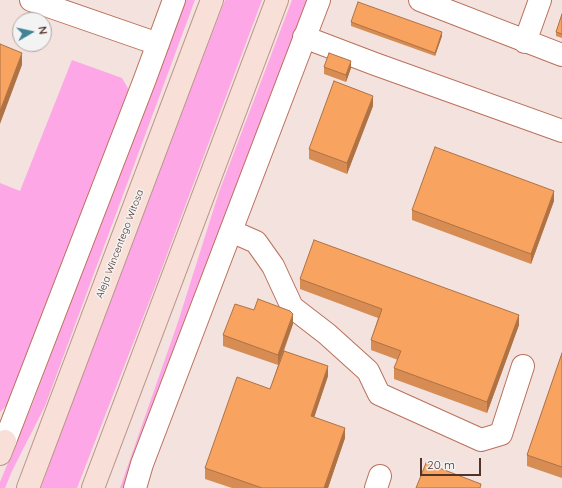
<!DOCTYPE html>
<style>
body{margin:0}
#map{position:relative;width:562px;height:488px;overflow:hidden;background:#f3e2dd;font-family:Quicksand,sans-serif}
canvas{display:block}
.north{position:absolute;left:12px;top:12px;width:40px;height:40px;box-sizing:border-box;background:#f3f3f3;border:1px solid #b3a6a2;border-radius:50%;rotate:81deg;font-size:11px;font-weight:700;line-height:16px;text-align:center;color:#523329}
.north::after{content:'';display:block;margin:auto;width:14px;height:18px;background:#408394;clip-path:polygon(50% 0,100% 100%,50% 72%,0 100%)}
.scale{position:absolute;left:420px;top:458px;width:61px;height:18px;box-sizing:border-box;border:2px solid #523329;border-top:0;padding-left:5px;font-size:12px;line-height:14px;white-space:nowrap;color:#523329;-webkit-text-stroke:3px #f3f3f3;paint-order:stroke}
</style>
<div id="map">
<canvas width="562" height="488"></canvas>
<div class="north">N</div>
<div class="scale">20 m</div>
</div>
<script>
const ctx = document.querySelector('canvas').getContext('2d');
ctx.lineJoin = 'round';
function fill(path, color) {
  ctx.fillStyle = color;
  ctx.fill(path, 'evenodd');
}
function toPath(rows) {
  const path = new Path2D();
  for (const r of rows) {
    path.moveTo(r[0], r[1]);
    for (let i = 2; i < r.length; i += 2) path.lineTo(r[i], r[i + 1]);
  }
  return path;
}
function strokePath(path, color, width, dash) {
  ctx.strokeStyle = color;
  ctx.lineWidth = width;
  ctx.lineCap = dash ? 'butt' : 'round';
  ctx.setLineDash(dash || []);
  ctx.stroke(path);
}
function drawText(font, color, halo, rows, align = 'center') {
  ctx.font = font + ' Quicksand,sans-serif';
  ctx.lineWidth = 3;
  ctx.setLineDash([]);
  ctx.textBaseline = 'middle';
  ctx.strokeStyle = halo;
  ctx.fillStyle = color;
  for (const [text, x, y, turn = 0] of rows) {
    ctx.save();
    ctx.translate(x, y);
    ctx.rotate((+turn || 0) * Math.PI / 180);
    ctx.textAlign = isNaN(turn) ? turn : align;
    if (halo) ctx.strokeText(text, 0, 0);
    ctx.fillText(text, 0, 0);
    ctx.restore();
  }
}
const green = toPath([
 [184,0,195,0,45,406,12,471,5,488,0,488,0,482,32,405],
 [225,0,262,0,156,284,77,488,41,488,88,356],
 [292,0,308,0,128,474,125,481,125,488,120,488,178,322,219,192],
 [72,60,122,78,129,90,11,401,0,412,0,183,20,191]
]);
const minor = toPath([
 [31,0,158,44],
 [420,0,562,55],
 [304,37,375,64,562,131],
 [525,42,540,0],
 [231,231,256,242,273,266,292,307,327,334,368,371,379,394,481,440,501,434,523,366],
 [0,439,5,441,145,79,174,0],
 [135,488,142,464,319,0],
 [376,488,380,476]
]);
const major = toPath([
 [0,454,5,441],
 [28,488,212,0],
 [93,488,277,0]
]);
const wall = toPath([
 [562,14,562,38,556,36,556,32],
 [351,22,442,36,435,56,351,26],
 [324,67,351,68,346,82,324,74],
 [373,106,347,174,309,159,309,149],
 [554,201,531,264,412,220,412,210],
 [300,279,519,325,487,413,394,379,394,368,398,360,371,350,371,340,378,318,300,289],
 [254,310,293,324,284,351,328,376,314,417,345,438,328,488,232,488,205,479,205,468,270,389,278,365,223,346,223,335],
 [562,353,562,478,527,466,527,455]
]);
const shadedWall = toPath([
 [442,32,442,36,435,56,435,53],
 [22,53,22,65,0,124,0,111],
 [351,61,351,68,346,82,346,75],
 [373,96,373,106,347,174,347,163],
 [554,191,554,201,531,264,531,254],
 [293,314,293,324,278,365,278,355],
 [519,315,519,325,487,413,487,402],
 [328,366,328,376,311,427,311,416],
 [345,428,345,438,328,488,324,488]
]);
const building = toPath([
 [358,2,442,32,435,53,351,22,358,2],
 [562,14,562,34,556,32,562,14],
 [0,44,22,53,0,111,0,44],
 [329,53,351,61,346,75,324,67,329,53],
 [334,81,373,96,347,163,309,149,334,81],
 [435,147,554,191,531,254,412,210,435,147],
 [314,240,519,315,487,402,394,368,401,351,371,340,382,309,300,279,314,240],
 [258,299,290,311,293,314,278,355,223,335,235,304,254,310,258,299],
 [284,351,328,366,311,416,345,428,324,488,262,488,205,468,237,377,270,389,284,351],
 [562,353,562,467,527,455,562,353],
 [426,463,481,484,480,488,416,488,426,463]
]);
const streetNames = [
 ["Aleja Wincentego Witosa",120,244,-69]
];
fill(green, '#fea7e7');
strokePath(minor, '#ba715c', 24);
strokePath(major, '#bb9489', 24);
strokePath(minor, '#fff', 22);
strokePath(major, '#f8dfd7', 22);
fill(wall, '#d68c53');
fill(shadedWall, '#ae7244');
fill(building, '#f9a361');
strokePath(building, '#ae7244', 1);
drawText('10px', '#523329', '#f3f3f3', streetNames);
</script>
